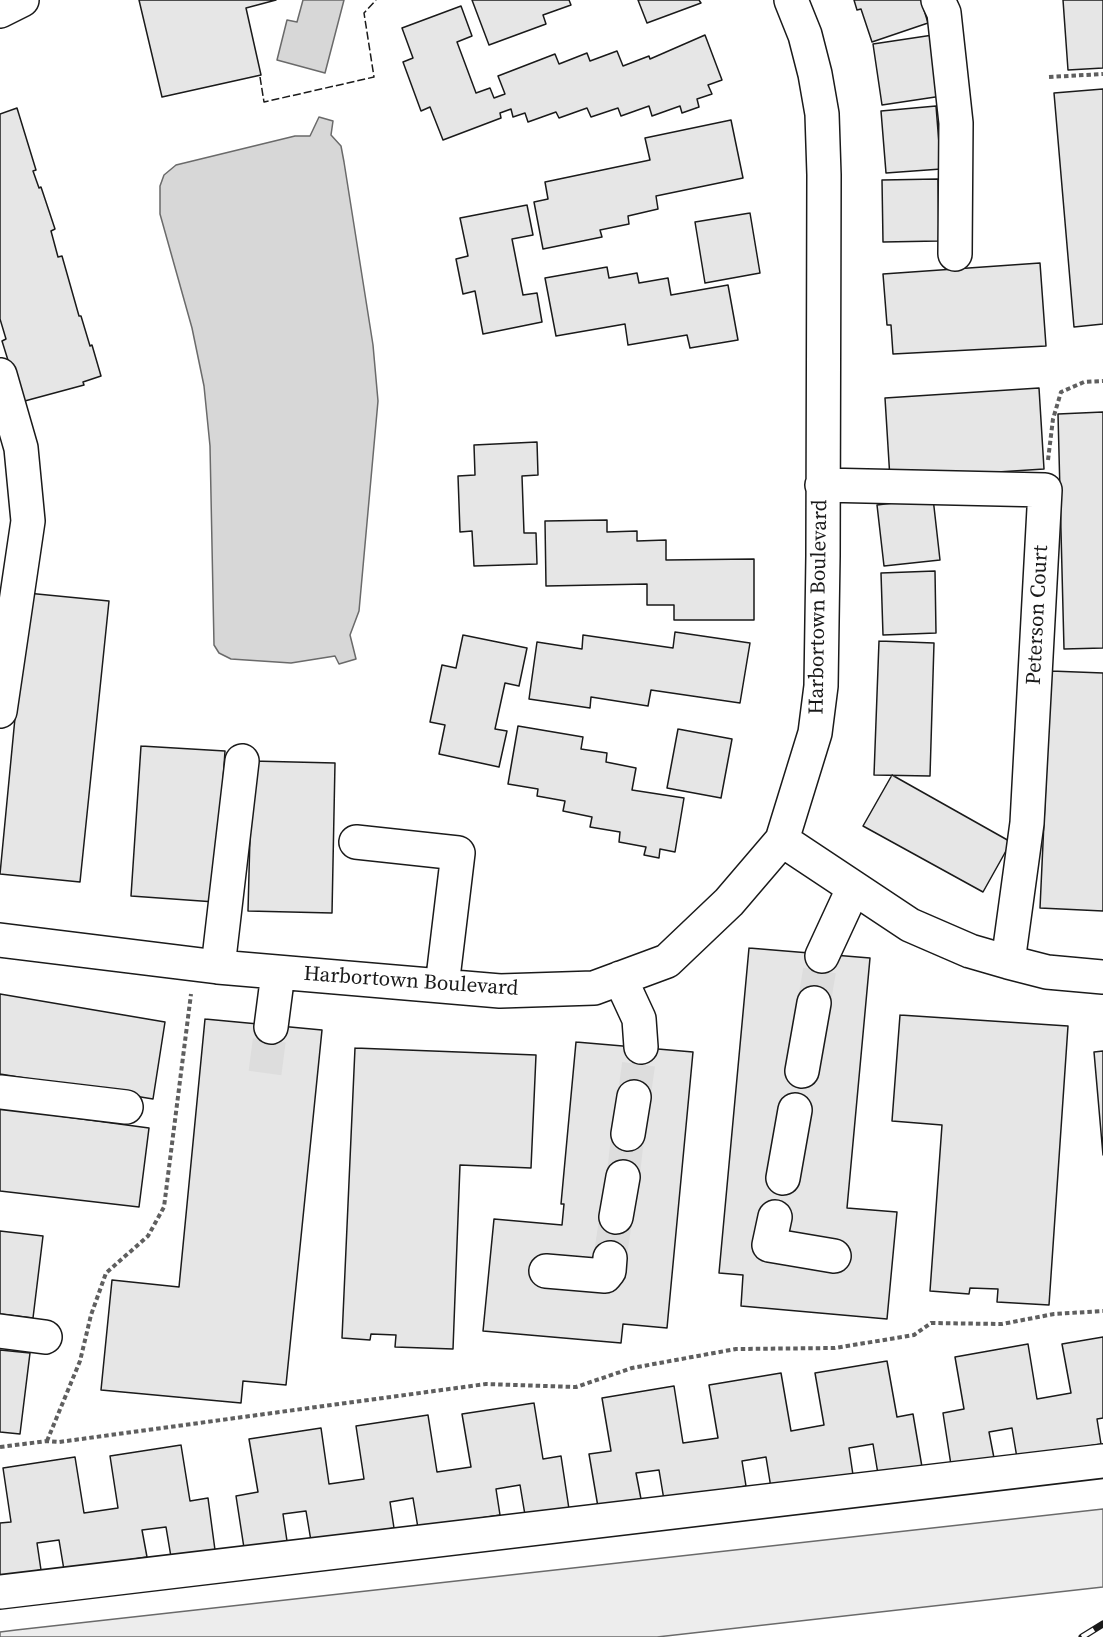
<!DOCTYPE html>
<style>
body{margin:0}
canvas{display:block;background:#fff}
</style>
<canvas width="1103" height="1637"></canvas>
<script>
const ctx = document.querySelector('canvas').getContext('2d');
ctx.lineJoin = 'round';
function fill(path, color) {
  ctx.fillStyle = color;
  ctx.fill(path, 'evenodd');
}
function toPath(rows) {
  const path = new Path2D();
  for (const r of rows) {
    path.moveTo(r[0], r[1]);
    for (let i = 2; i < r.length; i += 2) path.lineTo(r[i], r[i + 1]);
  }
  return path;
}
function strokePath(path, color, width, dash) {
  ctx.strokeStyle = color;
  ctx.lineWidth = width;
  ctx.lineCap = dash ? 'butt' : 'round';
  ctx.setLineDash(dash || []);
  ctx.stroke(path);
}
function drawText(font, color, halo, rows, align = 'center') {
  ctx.font = font + ' "Source Serif 4",serif';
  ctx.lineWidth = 4.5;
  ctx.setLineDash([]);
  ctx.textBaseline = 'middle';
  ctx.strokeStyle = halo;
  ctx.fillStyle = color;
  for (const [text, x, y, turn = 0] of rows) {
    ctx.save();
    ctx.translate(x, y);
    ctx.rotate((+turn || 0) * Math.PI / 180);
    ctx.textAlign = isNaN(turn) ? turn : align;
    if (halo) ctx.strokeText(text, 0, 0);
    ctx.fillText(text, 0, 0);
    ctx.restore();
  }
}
const built = toPath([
 [1103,1509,1103,1587,657,1637,0,1637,0,1632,16,1630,1103,1509]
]);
const water = toPath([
 [303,0,344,0,325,73,277,60,287,20,297,22,303,0],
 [319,117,333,121,331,135,341,146,344,162,373,345,378,401,359,611,350,635,356,659,339,664,335,656,291,663,231,659,219,653,214,645,210,446,204,386,192,328,160,214,160,186,164,175,176,165,295,136,310,136,319,117]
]);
const building = toPath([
 [139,0,276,0,246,8,261,75,162,97,139,0],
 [472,0,569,0,571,5,543,15,546,24,489,45,472,0],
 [638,0,699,0,701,3,647,23,638,0],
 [854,0,921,0,928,23,872,42,861,9,857,10,854,0],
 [1063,0,1103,0,1103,68,1068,70,1063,0],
 [461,6,472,36,457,42,476,93,490,88,494,98,505,94,498,76,555,54,559,64,587,53,590,61,617,51,623,66,649,56,650,59,705,35,722,80,708,85,712,94,697,99,699,107,682,113,680,106,652,116,649,106,621,116,618,108,591,117,587,108,559,118,556,112,528,122,525,113,513,117,511,109,500,113,501,118,443,140,430,107,421,111,403,62,413,58,402,28,461,6],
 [933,35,942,96,882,105,873,44,933,35],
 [1103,89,1103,324,1074,327,1054,93,1103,89],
 [936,106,941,169,886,173,881,111,936,106],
 [17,108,36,170,33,171,39,188,41,187,55,229,51,231,58,257,62,256,79,316,81,316,90,346,92,345,101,376,83,382,84,385,21,402,2,341,6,339,0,319,0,114,17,108],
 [731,120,743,178,656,196,658,209,628,216,629,224,600,230,602,237,543,249,534,202,548,199,545,182,650,160,645,138,731,120],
 [938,179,939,241,883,242,882,180,938,179],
 [527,205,533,235,512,239,523,295,537,293,542,322,483,334,475,291,463,294,456,259,468,256,460,218,527,205],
 [750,213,760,273,705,283,695,222,750,213],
 [1040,263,1046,346,893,354,891,325,887,325,883,274,1040,263],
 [607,267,609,278,637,273,639,283,668,278,671,295,728,285,738,340,690,348,687,335,628,345,625,324,556,336,545,278,607,267],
 [1039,388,1044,469,890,479,885,398,1039,388],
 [1103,412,1103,648,1064,649,1058,414,1103,412],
 [537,442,538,475,522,476,524,533,536,533,537,564,474,566,472,531,460,532,458,476,475,475,474,445,537,442],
 [933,498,940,560,884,566,877,505,933,498],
 [607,520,607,532,637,531,637,541,666,540,666,560,754,559,754,620,674,620,674,605,647,605,647,584,546,586,545,521,607,520],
 [935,571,936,633,883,635,881,573,935,571],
 [27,593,109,601,80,882,0,874,27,593],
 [675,632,750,643,740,703,651,690,648,706,591,697,590,708,529,699,537,642,582,649,583,635,673,648,675,632],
 [463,635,527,648,519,686,505,683,495,729,507,731,499,767,439,754,445,725,430,722,442,665,456,668,463,635],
 [879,641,934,643,930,776,874,775,879,641],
 [1051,671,1103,673,1103,911,1040,908,1051,671],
 [518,726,583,737,581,749,607,753,606,762,636,768,632,790,684,798,675,852,660,849,659,858,644,855,646,847,619,842,620,832,590,827,592,817,563,811,565,801,537,796,538,789,508,784,518,726],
 [678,729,732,739,721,798,667,788,678,729],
 [141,746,225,751,215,902,131,896,141,746],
 [252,761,335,763,332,913,248,911,252,761],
 [892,775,1011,842,983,892,863,826,892,775],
 [749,948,870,958,847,1208,897,1212,887,1319,741,1306,743,1275,719,1273,749,948],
 [0,994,165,1022,153,1099,0,1074,0,994],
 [900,1015,1068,1026,1049,1305,997,1302,998,1289,970,1288,969,1294,930,1291,942,1125,892,1121,900,1015],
 [205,1019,322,1030,286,1385,243,1381,241,1403,101,1390,112,1280,179,1287,205,1019],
 [576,1042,693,1052,667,1328,623,1324,621,1343,483,1331,494,1219,562,1225,564,1204,561,1204,576,1042],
 [355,1048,536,1055,531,1168,460,1165,453,1349,395,1347,396,1335,371,1334,370,1340,342,1338,355,1048],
 [1103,1051,1103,1155,1094,1052,1103,1051],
 [0,1108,149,1128,139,1207,0,1191,0,1108],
 [0,1231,43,1236,33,1318,0,1314,0,1231],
 [1103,1337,1103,1418,1097,1419,1101,1444,1017,1458,1012,1428,989,1432,994,1458,951,1465,943,1413,964,1409,955,1357,1028,1344,1037,1399,1071,1393,1062,1344,1103,1337],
 [0,1350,30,1353,20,1434,0,1432,0,1350],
 [887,1361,897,1417,913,1414,922,1467,878,1474,873,1444,849,1448,853,1475,771,1488,766,1457,742,1461,746,1486,664,1500,659,1470,636,1473,641,1499,598,1507,589,1454,611,1451,602,1398,674,1386,683,1443,718,1438,709,1385,781,1373,791,1431,824,1425,815,1373,887,1361],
 [534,1403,543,1459,561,1456,569,1509,525,1515,520,1485,496,1489,500,1515,418,1528,413,1498,390,1502,394,1528,311,1541,306,1511,283,1514,287,1541,244,1548,236,1496,258,1492,249,1439,321,1428,329,1484,364,1479,356,1426,428,1415,437,1472,471,1467,462,1414,534,1403],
 [181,1445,190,1501,208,1498,215,1550,171,1557,166,1527,142,1530,147,1557,64,1570,59,1540,37,1543,41,1570,0,1577,0,1523,11,1522,3,1468,75,1457,84,1513,118,1508,110,1456,181,1445]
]);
const minorTunnel = toPath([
 [814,1003,822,956],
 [265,1073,271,1027],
 [634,1097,641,1047],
 [623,1177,628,1134],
 [610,1258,616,1217]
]);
const path = toPath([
 [1049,77,1103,74],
 [1048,460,1053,419,1061,392,1084,382,1103,381],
 [47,1441,80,1361,91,1315,106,1273,148,1236,164,1207,191,994],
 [0,1447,47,1441,59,1442,486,1384,576,1387,632,1368,736,1349,835,1348,914,1335,931,1323,1002,1324,1054,1314,1103,1311]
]);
const minor = toPath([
 [938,0,944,13,956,123,955,254],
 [0,11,22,0],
 [0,375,21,448,28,521,0,711],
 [822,485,1045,490,1027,823,1008,962],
 [782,840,910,925,970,951,1008,962,1047,972,1103,977],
 [356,842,458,853,442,986],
 [0,940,218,967,500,991,594,988,667,961,729,902,782,840,815,733,821,686,823,556,824,175,822,114,815,74,805,35,791,0],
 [822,956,853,889],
 [218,967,242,761],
 [620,978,639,1019,641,1047],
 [271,1027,278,973],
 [802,1071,814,1003],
 [0,1092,126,1107],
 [628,1134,634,1097],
 [783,1178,795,1110],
 [616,1217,623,1177],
 [775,1217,769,1245,834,1256],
 [546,1271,605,1276,609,1271,610,1258],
 [0,1331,45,1337],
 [0,1592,1103,1461]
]);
const rail = toPath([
 [1082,1637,1103,1624]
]);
const fence = toPath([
 [260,77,264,102,374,77,364,13,376,0]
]);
const streetNames = [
 ["Harbortown Boulevard",819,607,-89],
 ["Peterson Court",1038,615,-87],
 ["Harbortown Boulevard",411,982,4]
];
fill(built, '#ededed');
strokePath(built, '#6a6a6a', 1.5);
fill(water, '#d7d7d7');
strokePath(water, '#6a6a6a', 1.5);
fill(building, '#e6e6e6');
strokePath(building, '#1a1a1a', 1.5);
strokePath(minorTunnel, '#ddd', 33, [33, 16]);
strokePath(minor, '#1a1a1a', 36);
strokePath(path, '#5f5f5f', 4, [4.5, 3]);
strokePath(minor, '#fff', 33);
strokePath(rail, '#1a1a1a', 7);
strokePath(rail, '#fff', 4.5, [14]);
strokePath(fence, '#1a1a1a', 1.5, [8, 3]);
drawText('21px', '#1a1a1a', '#fff', streetNames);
</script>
